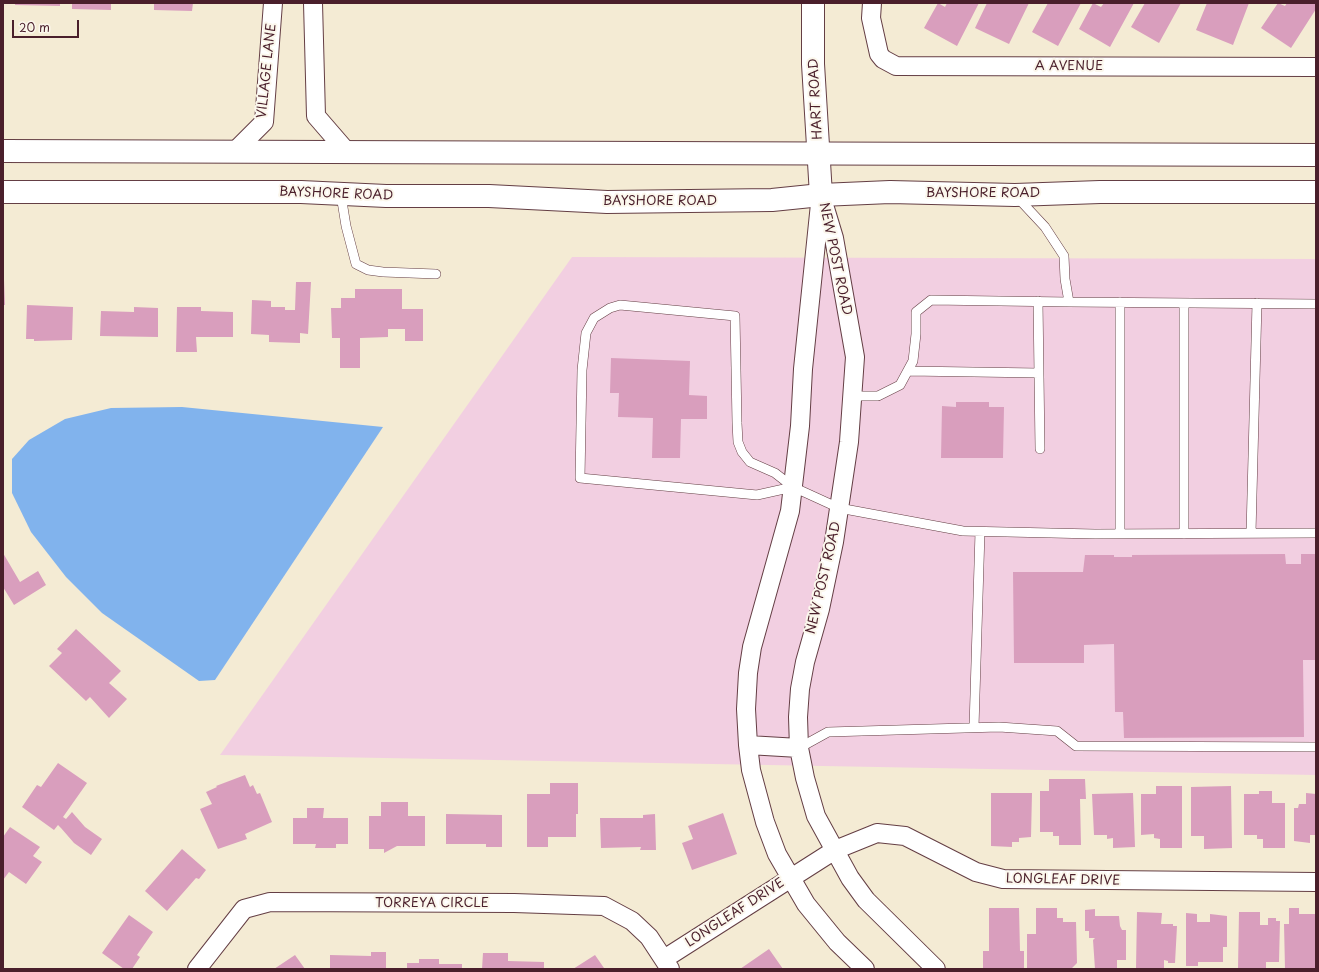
<!DOCTYPE html>
<style>
body{margin:0}
#map{position:relative;width:1319px;height:972px;overflow:hidden;background:#f4ebd4;font-family:"Playpen Sans",sans-serif}
canvas{display:block}
.frame{position:absolute;inset:0;border:4px solid #4a1f2b;pointer-events:none}
.scale{position:absolute;left:12px;top:20px;width:67px;height:18px;box-sizing:border-box;border:2px solid #4a1f2b;border-top:0;padding-left:5px;font-size:12px;line-height:14px;white-space:nowrap;color:#4a1f2b;-webkit-text-stroke:3px #fbf7ec;paint-order:stroke}
</style>
<div id="map">
<canvas width="1319" height="972"></canvas>
<div class="frame"></div>
<div class="scale">20 m</div>
</div>
<script>
const ctx = document.querySelector('canvas').getContext('2d');
ctx.lineJoin = 'round';
function fill(path, color) {
  ctx.fillStyle = color;
  ctx.fill(path, 'evenodd');
}
function shape(rows) {
  const path = new Path2D();
  for (const r of rows) {
    path.moveTo(r[0], r[1]);
    for (let i = 2; i < r.length; i += 2) path.lineTo(r[i], r[i + 1]);
  }
  return path;
}
function stroke(path, color, width, dash) {
  ctx.strokeStyle = color;
  ctx.lineWidth = width;
  ctx.lineCap = dash ? 'butt' : 'round';
  ctx.setLineDash(dash || []);
  ctx.stroke(path);
}
function label(font, color, halo, rows, align = 'center') {
  ctx.font = font + ' "Playpen Sans",sans-serif';
  ctx.lineWidth = 4;
  ctx.setLineDash([]);
  ctx.textBaseline = 'middle';
  ctx.strokeStyle = halo;
  ctx.fillStyle = color;
  for (const [text, x, y, turn = 0] of rows) {
    ctx.save();
    ctx.translate(x, y);
    ctx.rotate((+turn || 0) * Math.PI / 180);
    ctx.textAlign = isNaN(turn) ? turn : align;
    if (halo) ctx.strokeText(text, 0, 0);
    ctx.fillText(text, 0, 0);
    ctx.restore();
  }
}
fill(shape([
 [572,257,1316,259,1316,775,220,755]
]), '#f2cfe1');
fill(shape([
 [182,407,383,427,215,680,199,681,102,613,66,577,31,532,12,493,12,459,29,440,65,419,111,408]
]), '#81b3ed');
fill(shape([
 [15,3,60,3,60,6,15,5],
 [72,3,111,3,111,10,72,9],
 [154,3,193,3,192,11,154,10],
 [938,3,945,7,947,3,979,3,957,46,924,28],
 [987,3,1029,3,1009,44,975,28],
 [1048,3,1081,3,1058,46,1032,32],
 [1093,3,1101,7,1104,3,1134,3,1110,47,1079,29],
 [1145,3,1181,3,1159,43,1131,27],
 [1207,3,1249,3,1233,45,1196,30],
 [1278,3,1285,6,1287,3,1316,3,1316,9,1291,48,1261,28],
 [3,279,4,279,5,305,3,305],
 [296,282,311,282,308,334,300,333,300,343,269,342,269,335,251,334,252,300,271,301,271,307,285,307,285,310,295,310],
 [355,289,402,289,402,309,423,309,423,341,405,341,405,329,388,329,388,337,360,338,360,368,340,368,340,338,332,338,331,308,341,308,341,298,355,298],
 [27,305,73,307,72,340,34,341,34,339,26,339],
 [134,307,158,308,158,337,100,336,101,311,134,312],
 [177,307,201,307,201,311,233,312,233,337,196,337,197,352,176,352],
 [611,358,690,361,689,395,707,396,707,419,681,419,680,458,652,458,653,418,618,417,619,393,610,393],
 [956,402,989,402,989,407,1004,407,1003,458,941,458,942,406,956,407],
 [3,553,20,582,38,571,46,585,14,605,3,587],
 [1285,554,1286,564,1301,564,1301,554,1316,554,1316,660,1303,660,1304,737,1124,738,1123,712,1115,712,1114,644,1084,645,1084,663,1014,663,1013,572,1083,572,1085,555,1114,555,1114,557,1132,557,1132,555],
 [76,629,121,671,109,683,127,699,109,718,90,697,86,701,49,666,62,653,57,649],
 [58,763,87,783,63,817,66,819,72,812,85,827,102,839,91,855,74,843,61,828,58,825,54,830,22,807,37,785,41,787],
 [245,775,250,787,253,785,257,794,260,793,272,822,245,834,247,839,218,849,200,809,212,804,206,792,217,787,216,786],
 [1049,779,1085,779,1086,799,1080,799,1081,845,1059,845,1059,836,1053,836,1053,832,1040,832,1040,791,1049,791],
 [550,783,578,783,578,814,576,814,576,837,548,837,548,847,527,847,527,794,550,794],
 [1156,786,1182,786,1182,848,1160,848,1160,839,1154,838,1154,834,1141,835,1141,794,1156,794],
 [1231,786,1232,848,1204,849,1204,836,1191,836,1191,787],
 [1259,791,1272,791,1272,803,1285,803,1285,848,1263,848,1263,839,1257,839,1257,835,1244,835,1244,794,1259,794],
 [991,793,1032,793,1031,837,1019,838,1019,842,1012,842,1012,847,991,846],
 [1133,793,1135,847,1113,848,1113,838,1107,839,1107,835,1094,835,1092,794],
 [1306,793,1316,794,1316,835,1310,835,1310,843,1294,841,1294,808,1298,808,1299,804,1306,804],
 [381,802,408,802,408,816,425,816,425,846,397,846,384,853,384,849,369,849,369,816,381,816],
 [307,808,324,808,323,818,348,818,348,844,336,844,336,848,315,848,316,844,293,844,293,818,307,818],
 [723,813,737,854,692,870,682,843,693,839,688,826],
 [446,814,502,815,502,847,486,847,486,844,446,844],
 [655,814,656,850,640,850,641,847,601,848,600,818,643,818,643,815],
 [10,827,40,847,33,856,42,862,26,884,9,872,3,880,3,837],
 [182,849,206,870,199,879,196,878,167,911,145,891],
 [989,908,1019,908,1020,951,1024,951,1024,969,983,969,983,951,989,951],
 [1036,908,1057,908,1057,918,1063,918,1063,922,1076,922,1077,963,1071,969,1027,969,1027,934,1036,934],
 [1289,908,1299,908,1299,914,1316,914,1316,969,1285,969,1284,924,1289,924],
 [1095,909,1095,916,1119,916,1120,926,1122,930,1126,930,1126,960,1117,960,1117,968,1095,969,1093,940,1095,938,1089,938,1089,931,1085,931,1085,910],
 [1137,912,1162,913,1161,924,1173,924,1173,926,1177,926,1175,963,1168,963,1168,961,1164,960,1164,969,1136,968],
 [1239,912,1260,912,1260,925,1268,925,1268,918,1276,918,1276,921,1280,921,1279,962,1266,962,1266,969,1238,969],
 [1186,913,1197,914,1197,922,1210,922,1210,914,1227,916,1227,947,1223,947,1223,962,1198,962,1198,966,1186,966],
 [129,915,153,932,137,955,140,957,132,969,124,969,102,953],
 [769,949,783,969,740,969],
 [371,952,386,952,386,969,330,969,330,955,371,956],
 [483,953,508,953,508,961,544,962,544,969,482,969],
 [295,955,305,969,274,969],
 [595,955,604,968,573,969],
 [419,959,439,959,439,964,462,964,462,969,407,969,407,963,419,963]
]), '#d99ebd');
const lane = shape([
 [341,195,346,226,356,264,368,270,383,272,436,274],
 [1017,197,1045,227,1064,256,1065,279,1069,302,1316,304],
 [1038,301,1040,449],
 [1184,303,1184,534],
 [908,371,1039,373],
 [852,396,878,396,900,385,913,361,916,334,916,312,931,300,1069,302],
 [793,487,757,495,580,478,582,370,586,333,594,318,610,308,620,305,735,316,737,423,738,442,742,452,750,462,775,473,793,487,839,508,963,531,1095,534,1316,533],
 [1251,533,1257,303],
 [1120,534,1120,302],
 [974,727,980,532],
 [799,748,828,732,999,727,1057,731,1076,746,1316,747]
]);
const street = shape([
 [313,3,316,116,348,153],
 [872,3,871,18,879,54,883,59,896,66,1316,67],
 [234,152,264,122,273,3],
 [821,195,834,238,855,357,849,442,834,542,820,609,805,662,800,689,798,717,799,748,805,778,816,816,850,878,866,900,936,969],
 [820,204,803,369,800,426,790,511,752,647,748,673,746,709,748,745,751,770,765,822,777,854,806,904,837,942,865,969],
 [748,745,799,748],
 [664,959,835,850,877,833,905,836,976,872,1003,879,1316,882],
 [197,969,244,909,270,902,514,903,604,906,632,921,649,937,670,969]
]);
const secondary = shape([
 [813,3,813,64,821,195]
]);
const primary = shape([
 [3,151,1316,155],
 [3,192,301,192,386,196,489,196,607,202,772,200,821,195,890,192,1015,195,1100,192,1316,192]
]);
stroke(lane, '#643e44', 10);
stroke(street, '#643e44', 20);
stroke(secondary, '#643e44', 24);
stroke(primary, '#643e44', 24);
stroke(lane, '#fff', 9);
stroke(street, '#fff', 18);
stroke(secondary, '#fff', 22);
stroke(primary, '#fff', 22);
label('13px', '#4a1f2b', '#fbf7ec', [
 ["A AVENUE",1069,66],
 ["VILLAGE LANE",267,71,-84],
 ["HART ROAD",816,99,-93],
 ["BAYSHORE ROAD",983,193],
 ["BAYSHORE ROAD",336,194,2],
 ["BAYSHORE ROAD",660,201],
 ["NEW POST ROAD",835,259,78],
 ["NEW POST ROAD",824,578,-77],
 ["LONGLEAF DRIVE",1063,880,1],
 ["TORREYA CIRCLE",432,903],
 ["LONGLEAF DRIVE",735,913,-33]
]);
</script>
